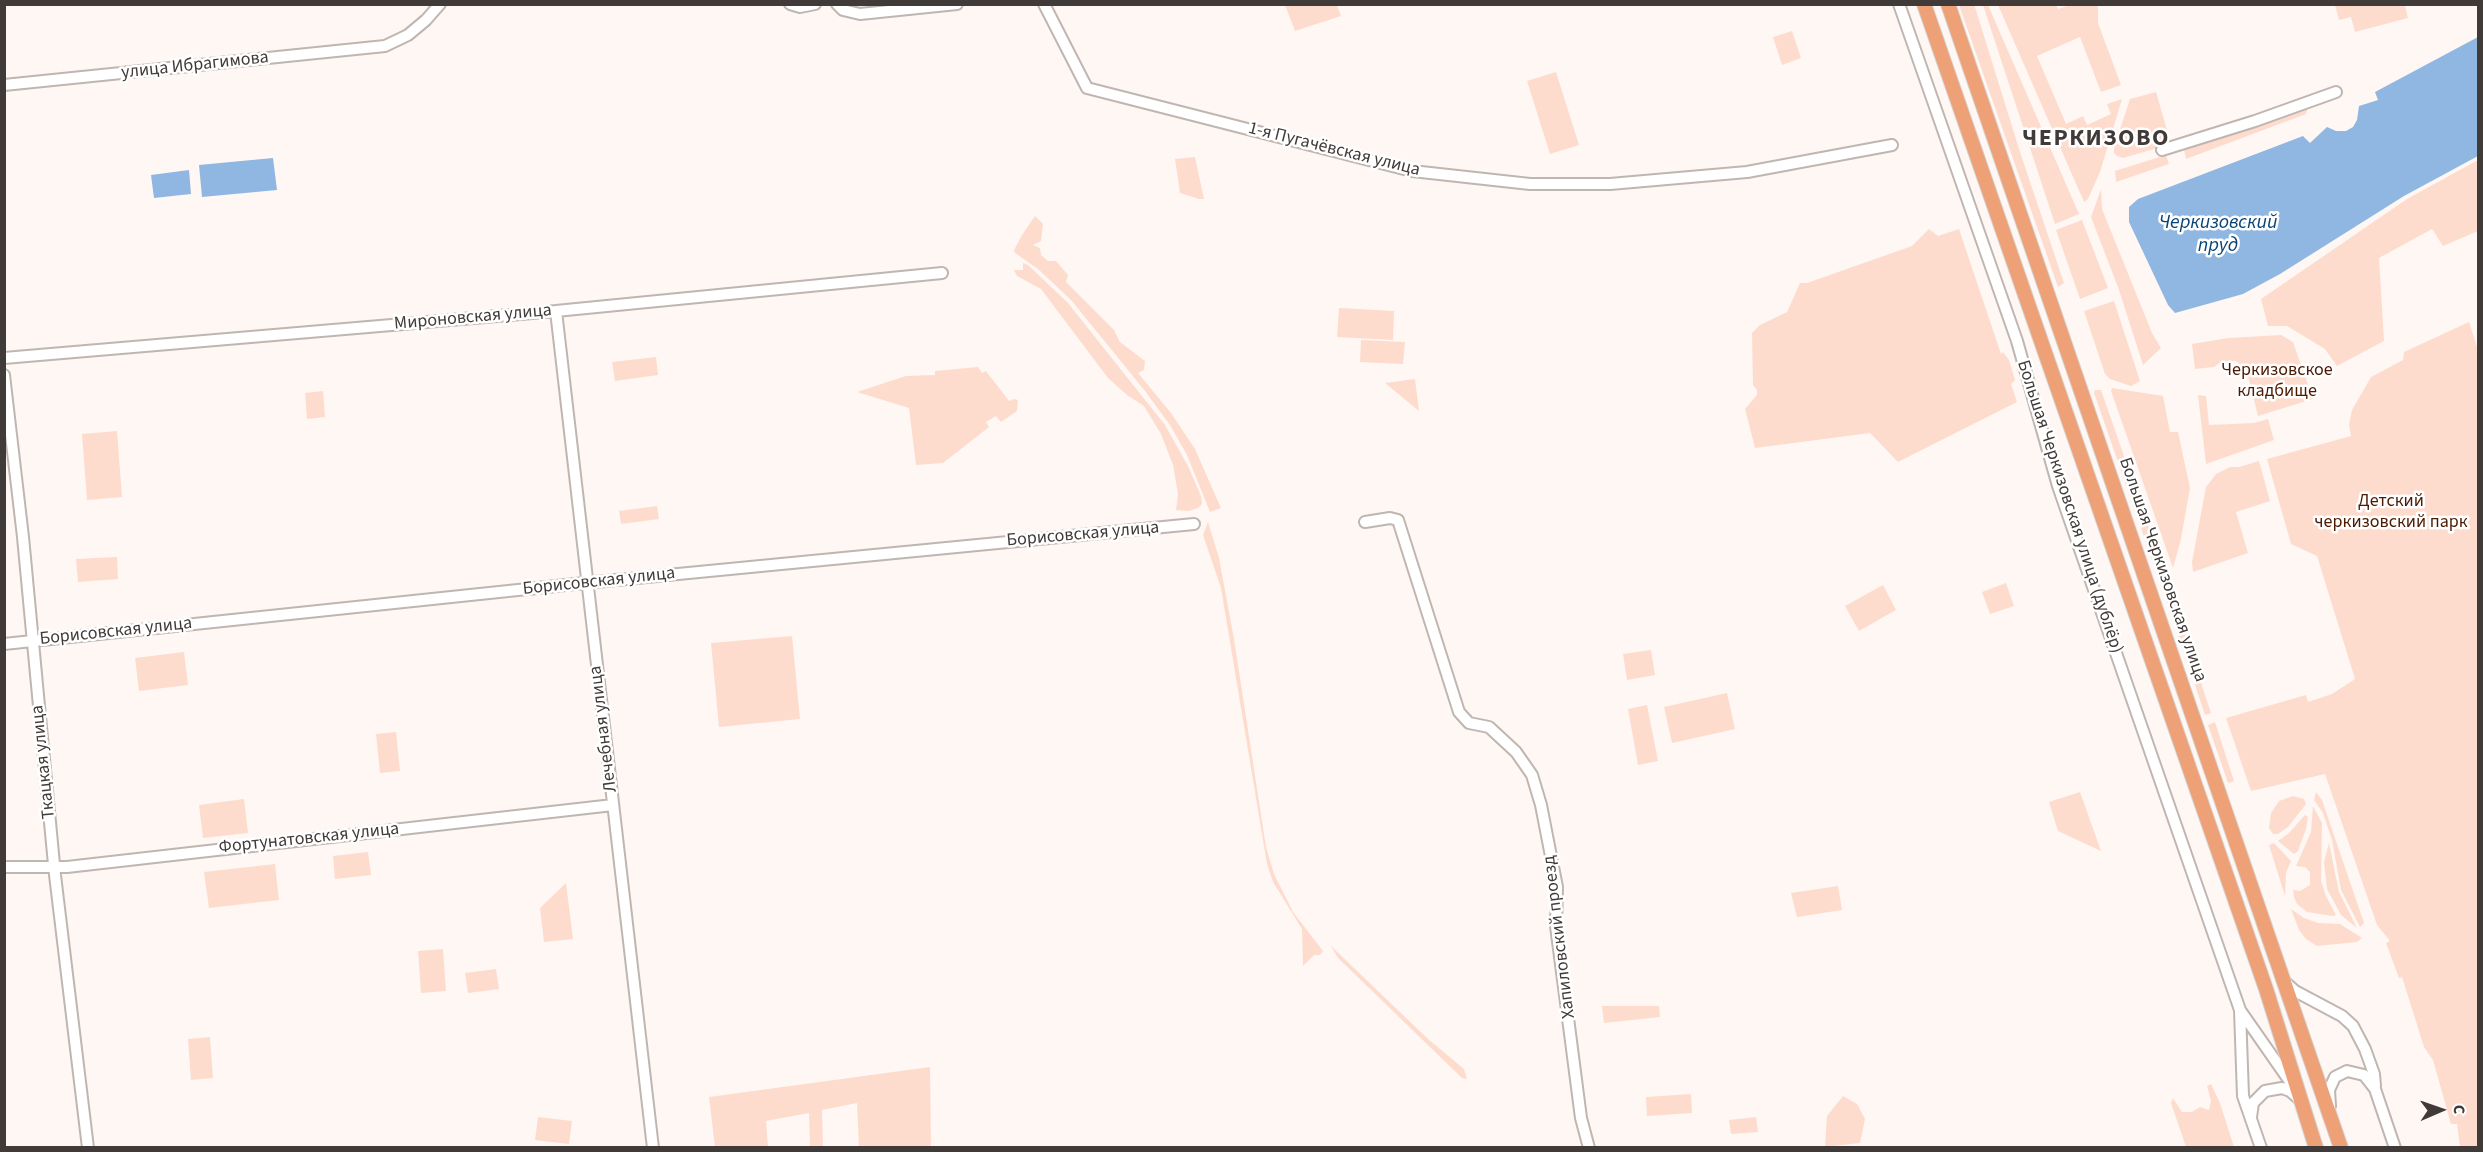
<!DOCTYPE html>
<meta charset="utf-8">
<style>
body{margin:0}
#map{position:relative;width:2483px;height:1152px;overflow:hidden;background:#fef7f4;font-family:"Source Sans 3",sans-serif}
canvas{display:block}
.frame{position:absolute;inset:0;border:6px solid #403b39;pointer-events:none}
.north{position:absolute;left:2411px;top:1080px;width:60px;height:60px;-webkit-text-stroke:4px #fff;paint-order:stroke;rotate:88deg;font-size:16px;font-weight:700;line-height:24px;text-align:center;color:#403b39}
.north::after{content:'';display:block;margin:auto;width:21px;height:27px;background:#403b39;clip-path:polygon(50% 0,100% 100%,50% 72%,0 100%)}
</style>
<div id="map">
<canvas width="2483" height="1152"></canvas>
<div class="frame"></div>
<div class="north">С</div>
</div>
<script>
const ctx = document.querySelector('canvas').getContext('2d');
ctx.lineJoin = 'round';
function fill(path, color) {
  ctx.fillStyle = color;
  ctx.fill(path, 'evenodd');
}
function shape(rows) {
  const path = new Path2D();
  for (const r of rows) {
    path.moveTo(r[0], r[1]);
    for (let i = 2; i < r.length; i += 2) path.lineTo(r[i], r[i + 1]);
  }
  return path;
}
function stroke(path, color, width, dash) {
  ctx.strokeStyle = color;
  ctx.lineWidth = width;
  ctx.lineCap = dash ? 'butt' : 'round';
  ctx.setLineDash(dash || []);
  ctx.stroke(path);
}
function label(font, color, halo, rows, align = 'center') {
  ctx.font = font + ' "Source Sans 3",sans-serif';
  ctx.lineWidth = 5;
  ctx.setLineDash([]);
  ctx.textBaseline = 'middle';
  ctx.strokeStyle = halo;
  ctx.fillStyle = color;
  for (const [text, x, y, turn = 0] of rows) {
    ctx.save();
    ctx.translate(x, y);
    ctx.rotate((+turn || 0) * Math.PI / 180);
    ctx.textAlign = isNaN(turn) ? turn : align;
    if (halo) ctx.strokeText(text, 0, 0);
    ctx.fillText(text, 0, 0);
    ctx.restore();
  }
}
fill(shape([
 [1285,5,1337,5,1341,16,1295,31],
 [1959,5,1974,5,1975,7,2020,152,2064,283,2058,287],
 [1983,5,1988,5,2079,214,2055,224],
 [1998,5,2056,5,2058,9,2070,5,2098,5,2098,23,2121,85,2101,92,2080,37,2037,56,2066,124,2083,116,2087,125,2111,114,2107,104,2122,99,2100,172,2088,199,2084,202],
 [2335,5,2405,5,2408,18,2355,32,2351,17,2339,20],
 [1792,31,1801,58,1782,65,1773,37],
 [1556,72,1579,145,1550,154,1527,81],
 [2156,92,2169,137,2168,145,2123,158,2117,156,2114,153,2114,148,2130,99],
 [2308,107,2306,114,2186,159,2184,150],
 [2166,155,2169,164,2116,182,2115,171],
 [1195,157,1204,199,1199,199,1180,193,1175,159],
 [2478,160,2478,231,2443,246,2432,229,2379,258,2384,341,2337,366,2325,349,2287,326,2268,326,2261,299,2407,199],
 [2101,189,2102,209,2152,333,2161,348,2143,365,2119,290,2091,217],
 [1035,216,1043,224,1041,241,1033,245,1040,248,1041,255,1048,261,1056,261,1068,275,1066,282,1114,330,1120,342,1145,361,1144,370,1138,373,1171,413,1195,449,1221,508,1210,512,1187,455,1170,425,1145,391,1071,300,1038,269,1015,253,1014,250,1022,235],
 [2082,220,2108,288,2080,299,2056,230],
 [1929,229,1938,236,1959,229,2001,354,2003,352,2009,360,2015,380,2011,384,2017,402,1898,462,1870,433,1755,448,1745,409,1757,395,1757,390,1753,385,1752,333,1760,325,1787,312,1800,283,1807,283,1912,246],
 [1023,263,1028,265,1068,303,1165,425,1188,466,1201,496,1202,504,1198,508,1189,511,1176,510,1178,494,1173,465,1161,434,1144,406,1127,395,1108,378,1041,289,1017,276,1014,270,1023,270],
 [2114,301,2140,381,2131,386,2110,379,2105,374,2084,311],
 [1339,308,1394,311,1393,340,1337,337],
 [2469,322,2478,350,2478,1148,2460,1147,2457,1124,2451,1124,2433,1060,2424,1047,2402,977,2399,978,2386,943,2390,941,2377,925,2325,774,2251,791,2226,718,2306,695,2308,702,2332,694,2355,679,2317,556,2291,544,2267,459,2351,436,2349,425,2352,410,2371,377,2403,360,2404,352],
 [2281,335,2293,342,2313,399,2258,416,2247,372,2236,361,2221,362,2214,367,2195,369,2192,344,2228,338],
 [1361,340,1405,342,1403,364,1360,362],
 [656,357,658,375,615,381,612,362],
 [978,367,982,373,986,371,1009,401,1014,399,1018,400,1017,411,1001,422,996,416,986,422,989,427,943,463,916,465,909,408,857,392,906,376,935,375,935,371],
 [1415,379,1419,411,1385,383],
 [2112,388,2163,396,2170,432,2178,432,2190,488,2181,539,2173,568,2111,391],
 [2095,390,2101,390,2164,571,2157,574,2094,393],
 [323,391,325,417,307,419,305,393],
 [2198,395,2206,396,2209,425,2254,423,2268,419,2274,440,2206,464],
 [117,431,122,497,87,500,82,434],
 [2259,461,2270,501,2236,512,2248,553,2193,572,2192,562,2206,487,2216,474,2230,467,2239,467],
 [657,506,659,519,621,524,619,511],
 [1208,522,1219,558,1234,639,1266,847,1274,874,1293,912,1323,951,1320,955,1314,955,1303,966,1302,929,1273,882,1267,864,1221,588,1203,535],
 [117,557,118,579,78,582,76,559],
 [2006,583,2014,606,1990,614,1982,592],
 [2168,584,2211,713,2205,715,2162,586],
 [1883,585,1896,610,1859,631,1845,606],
 [792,636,800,719,719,727,711,643],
 [1651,650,1655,675,1627,680,1623,654],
 [184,652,188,685,139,691,135,658],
 [1727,693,1735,729,1672,743,1664,707],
 [1647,705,1658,761,1638,765,1628,709],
 [2215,722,2234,781,2228,783,2208,725],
 [396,732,400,771,380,773,376,734],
 [2080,792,2101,851,2058,831,2049,802],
 [2316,792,2322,800,2364,923,2360,927,2341,890,2332,840,2323,813,2314,800],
 [2293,796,2304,799,2306,804,2288,827,2278,834,2273,834,2269,828,2271,813,2279,801],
 [244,799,248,833,203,838,199,805],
 [2313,806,2322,823,2321,881,2326,896,2336,915,2333,916,2307,912,2297,904,2294,897,2293,890,2300,891,2310,885,2310,872,2305,867,2296,866,2311,832],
 [2305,815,2308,817,2306,829,2298,851,2294,854,2278,841,2289,833],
 [2274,843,2291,861,2286,873,2285,896,2269,845],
 [2329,843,2339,892,2357,928,2341,915,2327,889,2324,862],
 [368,852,371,875,335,879,333,856],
 [275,864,279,900,209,908,204,872],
 [566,883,573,939,544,942,540,908],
 [1838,886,1842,910,1797,917,1791,893],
 [2291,909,2304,918,2318,923,2340,924,2362,938,2357,942,2317,946,2306,939,2299,930],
 [1331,946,1428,1039,1464,1069,1467,1079,1462,1078,1338,958],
 [443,949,446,991,421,993,418,951],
 [496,969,499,989,468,993,465,973],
 [1602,1006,1659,1006,1660,1017,1604,1023],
 [210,1037,213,1078,191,1080,188,1039],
 [930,1067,931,1147,859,1147,857,1103,822,1110,823,1147,810,1147,809,1113,766,1121,768,1147,715,1147,709,1097],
 [2211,1084,2220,1103,2234,1147,2186,1147,2171,1103,2173,1098,2182,1112,2192,1112,2200,1107,2209,1110,2211,1101,2207,1086],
 [1691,1094,1692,1113,1647,1116,1646,1097],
 [1843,1096,1857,1104,1865,1119,1860,1143,1825,1147,1827,1116],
 [538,1117,572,1121,569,1144,535,1140],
 [1756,1117,1758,1132,1731,1134,1729,1120]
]), '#fedccd');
fill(shape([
 [2478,37,2478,156,2404,196,2280,274,2243,294,2175,313,2168,305,2129,222,2129,207,2138,199,2303,136,2310,143,2327,127,2336,131,2346,131,2353,127,2357,120,2359,106,2378,100,2375,92],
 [273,158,277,190,202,197,199,165],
 [189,170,191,194,154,198,151,175]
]), '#90b7e1');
const minor = shape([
 [790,4,800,7,815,4],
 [837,4,843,10,860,14,957,4],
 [1044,4,1087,88,1412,171,1530,184,1610,184,1747,172,1892,145],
 [1899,4,2017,341,2058,486,2240,1010,2293,1086],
 [4,85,385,46,408,35,426,20,440,4],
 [2162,150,2255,121,2336,92],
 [556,311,653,1148],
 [4,358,556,311,942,273],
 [4,375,23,537,55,875,88,1148],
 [1365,522,1390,518,1398,520,1459,712,1469,723,1489,727,1516,752,1532,775,1541,805,1557,887,1556,926,1581,1118,1589,1148],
 [4,644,575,584,1194,524],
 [4,867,67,867,613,805],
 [2285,982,2295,991,2342,1016,2353,1026,2365,1049,2374,1074,2375,1086],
 [2240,1010,2243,1096,2261,1148],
 [2330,1106,2329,1090,2335,1077,2347,1071,2364,1075,2375,1089,2395,1148],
 [2251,1117,2253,1103,2265,1091,2282,1088,2290,1091,2298,1098]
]);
const major = shape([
 [1924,4,2266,989,2316,1148],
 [1948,4,2341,1148]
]);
stroke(minor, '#c0b6b1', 14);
stroke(major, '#d5d4d3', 16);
stroke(minor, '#fff', 10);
stroke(major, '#eea076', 14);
label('18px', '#403b39', '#fff', [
 ["улица Ибрагимова",195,66,-6],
 ["1-я Пугачёвская улица",1334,150,14],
 ["Мироновская улица",473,318,-5],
 ["Большая Черкизовская улица (дублёр)",2069,507,72],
 ["Борисовская улица",1083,535,-5],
 ["Большая Черкизовская улица",2162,570,71],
 ["Борисовская улица",599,582,-6],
 ["Борисовская улица",116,632,-6],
 ["Лечебная улица",604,729,-97],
 ["Ткацкая улица",44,762,-96],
 ["Фортунатовская улица",309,839,-6],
 ["Хапиловский проезд",1560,937,-97]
]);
label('18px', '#4d1b02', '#fff', [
 ["Черкизовское",2277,371],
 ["кладбище",2277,392],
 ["Детский",2391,502],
 ["черкизовский парк",2391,523]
]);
label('italic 20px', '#094477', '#fff', [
 ["Черкизовский",2218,224],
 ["пруд",2218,247]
]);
ctx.letterSpacing = '1.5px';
label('bold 24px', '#403b39', '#fff', [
 ["ЧЕРКИЗОВО",2096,140]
]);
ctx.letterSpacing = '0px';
</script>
